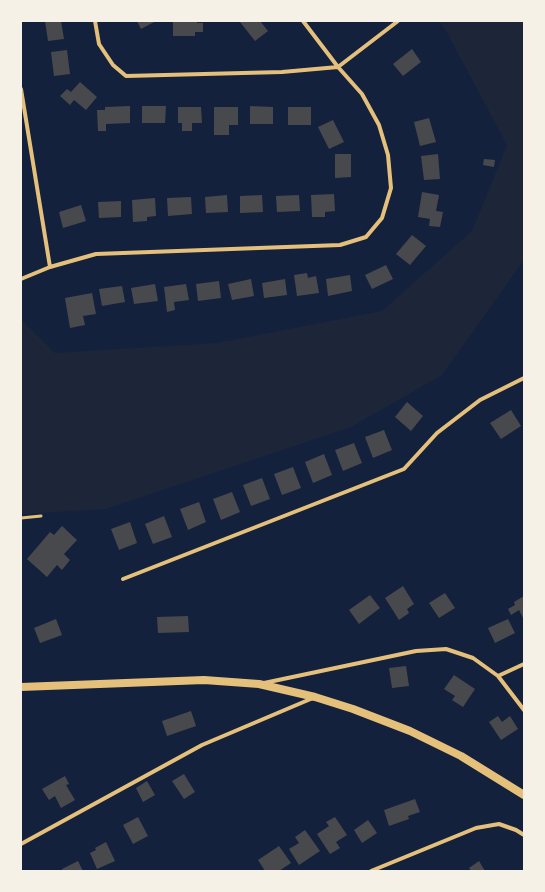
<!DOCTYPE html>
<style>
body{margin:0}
#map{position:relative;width:545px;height:892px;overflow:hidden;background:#14213d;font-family:"Source Sans 3",sans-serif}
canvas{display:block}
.frame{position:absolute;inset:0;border:22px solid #f6f1e7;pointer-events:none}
</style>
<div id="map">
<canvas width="545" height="892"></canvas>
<div class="frame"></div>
</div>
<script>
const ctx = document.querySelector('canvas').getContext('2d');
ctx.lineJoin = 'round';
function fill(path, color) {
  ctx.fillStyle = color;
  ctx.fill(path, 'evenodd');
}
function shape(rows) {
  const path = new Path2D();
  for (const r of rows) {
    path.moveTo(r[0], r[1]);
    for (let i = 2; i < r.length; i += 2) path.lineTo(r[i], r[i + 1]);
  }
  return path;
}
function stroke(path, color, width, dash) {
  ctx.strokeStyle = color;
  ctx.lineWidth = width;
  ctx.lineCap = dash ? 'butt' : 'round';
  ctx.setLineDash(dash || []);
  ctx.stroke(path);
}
fill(shape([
 [439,21,524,21,524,260,442,375,351,427,106,509,21,514,21,319,55,353,217,343,382,311,472,231,507,145,445,29]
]), '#1d2539');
fill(shape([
 [45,21,61,21,64,39,48,41],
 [137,21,156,21,141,29],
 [173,21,197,21,197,23,203,23,203,32,195,32,195,36,173,36],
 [242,21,260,21,268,31,255,41,240,22],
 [412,49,421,62,403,76,393,64],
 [67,50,70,74,54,76,51,52],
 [80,82,97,97,86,110,74,100,70,105,60,96,67,89,71,92],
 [130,106,130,123,106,124,106,131,98,131,97,110,105,110,105,107],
 [142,106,166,106,165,123,142,123],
 [250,106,273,107,273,124,250,124],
 [178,107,201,107,202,123,192,123,192,131,182,131,182,123,178,123],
 [214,107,238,107,238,125,229,125,229,135,214,135],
 [288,107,311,107,311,125,288,125],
 [429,118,436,142,420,146,414,122],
 [333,120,344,142,329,149,318,127],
 [335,154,351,154,351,177,335,178],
 [438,154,440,179,424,180,421,156],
 [484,159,495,160,494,167,483,165],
 [422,192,439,195,436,211,443,212,440,227,429,226,430,219,418,217],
 [334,194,335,211,325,212,325,217,312,217,311,195],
 [227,195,228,212,206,213,205,197],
 [262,195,263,212,240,213,240,196],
 [299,195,300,211,277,212,276,196],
 [191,197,192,214,168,216,167,198],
 [155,198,156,216,147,217,147,221,133,222,132,200],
 [121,201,121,217,99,218,98,202],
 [81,205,86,221,63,228,59,212],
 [412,235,426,246,410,265,396,254],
 [386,265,393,279,372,289,365,275],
 [307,273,308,278,316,276,319,293,297,296,294,275],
 [350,275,352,291,328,296,326,279],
 [251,279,254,296,232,300,228,284],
 [285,279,287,295,264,298,262,283],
 [219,281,221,298,198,301,196,284],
 [155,284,158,301,134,304,131,288],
 [186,284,189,300,174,302,175,310,167,312,164,287],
 [122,286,125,302,102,306,99,289],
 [92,293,96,314,83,316,85,325,70,328,65,298],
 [407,402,423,416,411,431,395,417],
 [511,410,521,426,501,439,490,423],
 [384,430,392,450,373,458,365,437],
 [354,443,362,463,343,471,335,450],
 [324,454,332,475,313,483,305,462],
 [293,467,301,488,282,495,274,474],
 [262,478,270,499,251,506,243,485],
 [232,492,240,512,221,520,213,499],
 [199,502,206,522,188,530,180,509],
 [164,516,172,537,153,544,145,524],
 [130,522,137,543,119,550,111,529],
 [62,526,77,540,64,554,70,560,62,570,57,565,47,577,27,559,50,532,54,535],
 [403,586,414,604,407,609,409,613,399,620,385,598],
 [445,593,455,608,439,618,429,603],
 [370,595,380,608,359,624,349,610],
 [524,596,524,620,519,610,511,615,508,609,515,605,514,602],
 [188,616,189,632,158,633,157,617],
 [56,619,62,635,40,643,34,628],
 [508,619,515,633,495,643,488,628],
 [406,666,409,686,392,688,389,668],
 [454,675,475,689,463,707,452,700,455,696,444,689],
 [191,711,196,726,167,736,162,721],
 [498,716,502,722,510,716,518,729,501,740,489,722],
 [184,774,195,792,184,799,172,781],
 [65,776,69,784,66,785,75,800,61,808,55,796,49,800,42,789],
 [147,781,155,795,143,802,136,788],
 [415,799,420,812,408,816,409,819,389,826,384,810],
 [138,817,148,836,133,844,123,825],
 [335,817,347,835,336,842,340,848,330,854,317,834,329,826,326,822],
 [368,820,377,833,362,843,354,830],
 [305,830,320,851,299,865,289,849,299,843,295,837],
 [106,842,115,861,97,869,90,853,96,850,95,848],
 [279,846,291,863,279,871,265,871,258,860],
 [78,861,83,871,63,871,62,869],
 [479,861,485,871,471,871,469,868]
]), '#48494c');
stroke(shape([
 [21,518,41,516]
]), '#e5c07b', 3);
stroke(shape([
 [95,21,99,44,113,65,126,76,282,72,338,67,303,21],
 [21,89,50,267],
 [21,279,50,267,96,254,340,245,366,237,382,218,391,188,388,155,379,125,362,94,338,67,398,21],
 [123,579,404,469,437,433,480,400,524,378],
 [498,676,524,664],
 [264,683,416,651,446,649,473,658,498,676,524,710],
 [21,844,202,745,313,698],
 [371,871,476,828,499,824,516,830,524,835]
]), '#e5c07b', 4);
stroke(shape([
 [21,687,204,680,259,684,315,697,353,709,410,731,461,756,524,795]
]), '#e5c07b', 8);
</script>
